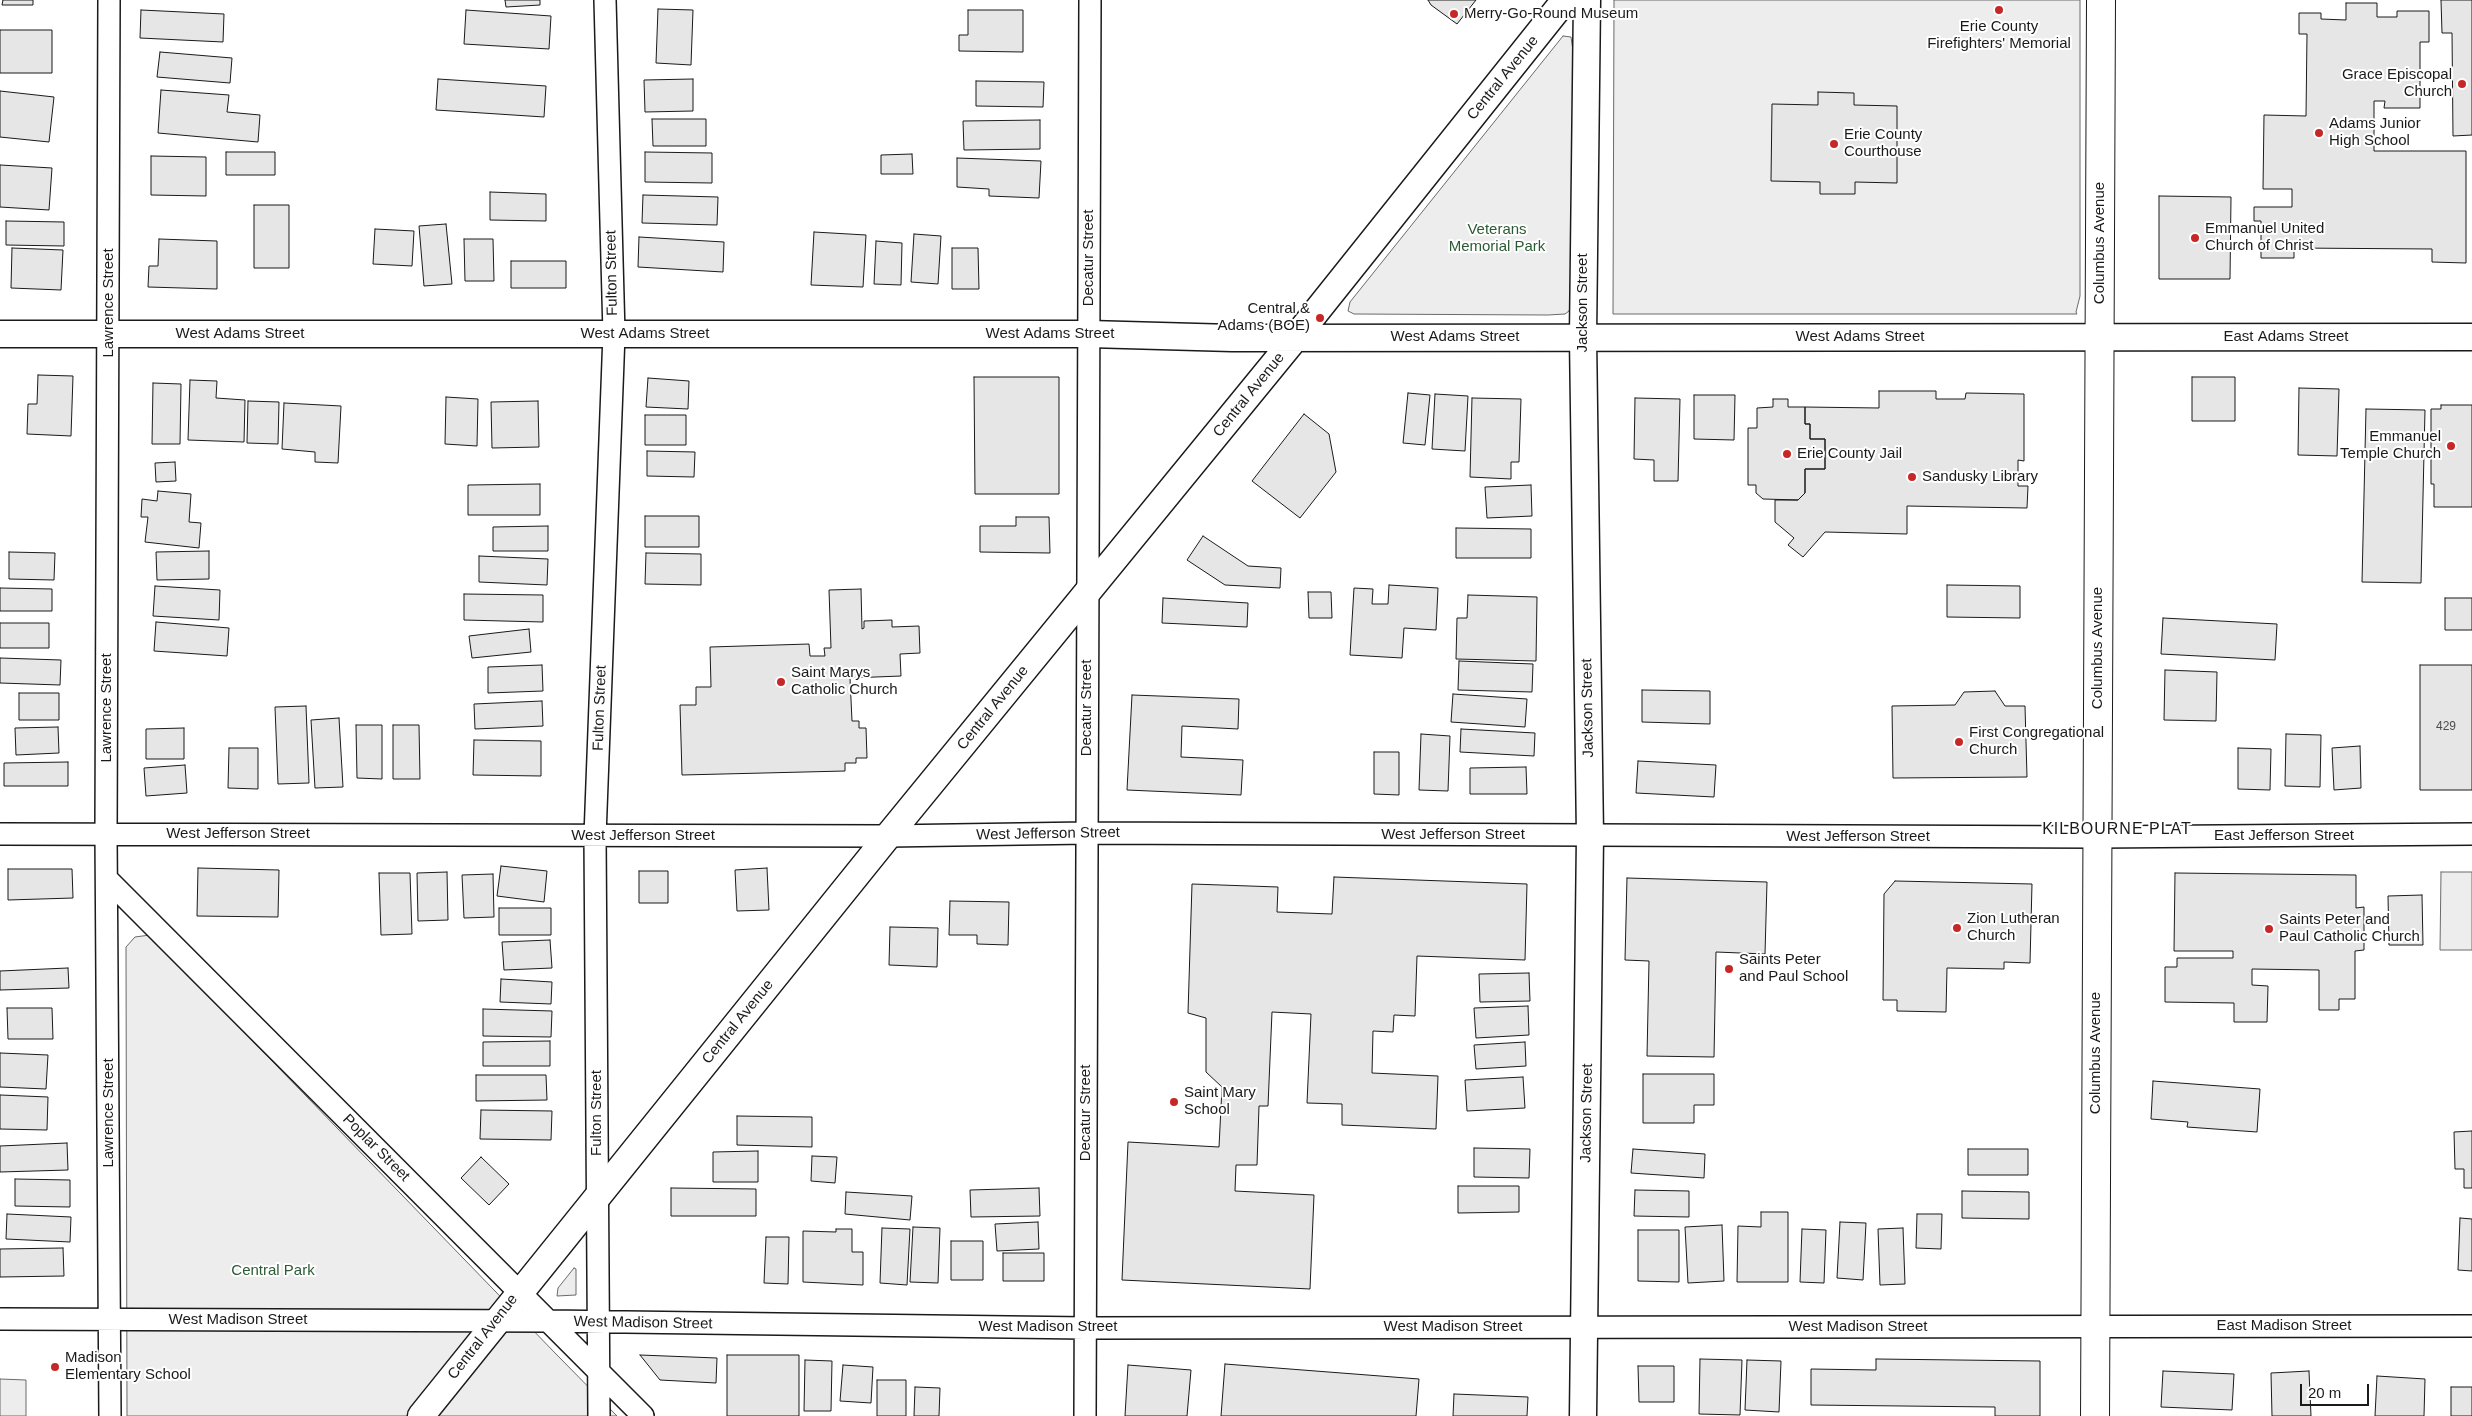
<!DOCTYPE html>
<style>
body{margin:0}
#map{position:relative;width:2472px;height:1416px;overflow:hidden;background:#fff;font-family:Helvetica,sans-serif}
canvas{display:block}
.scale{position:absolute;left:2300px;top:1384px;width:69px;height:22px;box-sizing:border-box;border:2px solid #1a1a1a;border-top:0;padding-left:6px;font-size:15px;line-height:18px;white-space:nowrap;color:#1a1a1a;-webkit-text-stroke:4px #fff;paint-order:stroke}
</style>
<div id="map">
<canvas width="2472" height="1416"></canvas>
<div class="scale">20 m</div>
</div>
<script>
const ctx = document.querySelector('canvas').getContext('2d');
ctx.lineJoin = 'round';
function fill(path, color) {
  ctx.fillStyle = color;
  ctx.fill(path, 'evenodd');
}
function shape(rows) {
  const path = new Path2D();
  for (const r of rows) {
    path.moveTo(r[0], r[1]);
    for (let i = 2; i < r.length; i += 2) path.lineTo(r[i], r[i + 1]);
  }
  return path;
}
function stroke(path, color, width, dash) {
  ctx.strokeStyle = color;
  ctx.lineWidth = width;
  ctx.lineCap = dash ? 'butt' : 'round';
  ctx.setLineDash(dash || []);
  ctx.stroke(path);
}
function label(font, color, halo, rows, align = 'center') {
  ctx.font = font + ' Helvetica,sans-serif';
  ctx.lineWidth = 4;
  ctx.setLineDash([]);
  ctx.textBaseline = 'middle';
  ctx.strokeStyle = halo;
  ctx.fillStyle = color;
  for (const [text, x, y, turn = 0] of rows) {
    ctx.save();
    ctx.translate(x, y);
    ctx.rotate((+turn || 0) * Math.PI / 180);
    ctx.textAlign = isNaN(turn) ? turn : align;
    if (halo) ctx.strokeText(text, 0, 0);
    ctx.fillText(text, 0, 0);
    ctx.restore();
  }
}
const built = shape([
 [1614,0,2080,0,2080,296,2076,312,2077,314,1613,314,1614,0],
 [1563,36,1571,37,1573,51,1572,305,1569,311,1565,314,1548,315,1354,314,1348,311,1350,302,1563,36],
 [2441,872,2472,872,2472,950,2440,950,2441,872],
 [150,935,557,1355,617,1416,127,1416,126,947,135,937,150,935],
 [574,1268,576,1269,576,1295,557,1296,558,1288,574,1268],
 [0,1379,26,1380,26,1416,0,1416,0,1379]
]);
fill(built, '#ededed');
stroke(built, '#6a6a6a', 1);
const building = shape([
 [3,0,33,0,33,5,2,5,3,0],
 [505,0,540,0,540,5,506,7,505,0],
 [1428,0,1476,0,1457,24,1431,5,1428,0],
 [2441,0,2472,0,2472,135,2453,136,2452,33,2442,33,2441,0],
 [2346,3,2377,3,2377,17,2397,17,2397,11,2429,11,2429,42,2420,42,2420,108,2384,108,2385,101,2374,101,2374,151,2466,151,2466,263,2432,262,2432,249,2294,248,2294,258,2261,258,2261,221,2254,221,2254,207,2292,207,2292,189,2263,189,2264,115,2306,116,2307,34,2299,34,2299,13,2321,13,2321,19,2346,20,2346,3],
 [658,9,693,10,691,65,656,63,658,9],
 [141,10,224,14,223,42,140,38,141,10],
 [466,10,551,16,549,49,464,44,466,10],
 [968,10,1023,10,1023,52,959,51,959,35,968,35,968,10],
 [0,30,52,30,52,73,0,73,0,30],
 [160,52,232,58,230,83,157,77,160,52],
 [438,79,546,86,544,117,436,110,438,79],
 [693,79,693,111,645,112,644,80,693,79],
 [976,81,1044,82,1043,107,976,106,976,81],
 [161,90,229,95,227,112,260,115,258,142,158,133,161,90],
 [0,91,54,97,49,142,0,137,0,91],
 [1818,92,1854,93,1854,105,1897,106,1897,183,1855,182,1855,194,1820,194,1820,182,1771,181,1772,104,1818,105,1818,92],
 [652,119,706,119,706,146,653,146,652,119],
 [1040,120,1040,149,964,150,963,121,1040,120],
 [226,152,275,152,275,175,226,175,226,152],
 [645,152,712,153,712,183,645,182,645,152],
 [912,154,913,174,881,174,881,155,912,154],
 [151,156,206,157,206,196,151,195,151,156],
 [957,158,1041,161,1039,198,989,196,989,189,957,187,957,158],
 [0,165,52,168,49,210,0,207,0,165],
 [490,192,546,194,546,221,490,220,490,192],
 [643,195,718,197,717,225,642,223,643,195],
 [2159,196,2231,197,2230,279,2159,279,2159,196],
 [254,205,289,205,289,268,254,268,254,205],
 [6,221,64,222,64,246,6,245,6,221],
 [446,224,452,284,424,286,419,226,446,224],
 [375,229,414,231,412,266,373,264,375,229],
 [814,232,866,235,863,287,811,285,814,232],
 [914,234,941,236,938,284,911,282,914,234],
 [639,237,724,242,723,272,638,267,639,237],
 [159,239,217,241,217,289,148,287,149,266,158,266,159,239],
 [464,239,493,239,494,281,465,281,464,239],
 [876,241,902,243,901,285,874,284,876,241],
 [12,248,63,250,61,290,11,288,12,248],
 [952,248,978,248,979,289,952,289,952,248],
 [511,261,566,261,566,288,511,288,511,261],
 [38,375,73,376,71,436,27,434,28,404,37,404,38,375],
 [974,377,1059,377,1059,494,975,494,974,377],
 [2192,377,2235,377,2235,421,2192,421,2192,377],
 [648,378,689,381,688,409,646,407,648,378],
 [190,380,217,381,216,398,245,400,244,442,188,440,190,380],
 [153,383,181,384,180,444,152,444,153,383],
 [2299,388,2339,389,2337,456,2298,455,2299,388],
 [1879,391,1936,391,1936,399,1965,399,1966,393,2024,394,2024,461,2018,460,2018,486,2028,486,2027,508,1907,506,1907,534,1825,532,1803,557,1788,545,1794,538,1775,522,1775,500,1798,500,1805,493,1805,469,1825,469,1825,439,1810,439,1810,424,1805,424,1805,407,1879,408,1879,391],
 [1408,393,1430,395,1425,445,1403,443,1408,393],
 [1435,394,1468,396,1465,451,1432,449,1435,394],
 [1694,395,1735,395,1734,440,1694,439,1694,395],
 [446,397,478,399,477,446,445,444,446,397],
 [1472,398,1521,399,1519,462,1511,462,1511,479,1470,477,1472,398],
 [1635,398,1680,399,1678,481,1654,481,1654,460,1634,459,1635,398],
 [1773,399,1788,399,1788,407,1805,407,1805,424,1810,424,1810,439,1825,439,1825,469,1805,469,1805,493,1798,500,1763,499,1756,493,1756,485,1748,485,1748,428,1757,428,1757,408,1773,407,1773,399],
 [248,401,279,402,278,444,247,443,248,401],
 [538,401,539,447,492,448,491,402,538,401],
 [284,403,341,406,338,463,315,462,315,452,282,449,284,403],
 [2441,405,2472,405,2472,507,2434,507,2434,484,2431,484,2431,409,2441,409,2441,405],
 [2366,409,2425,410,2421,583,2362,582,2366,409],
 [1304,414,1329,434,1336,472,1300,518,1252,481,1304,414],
 [645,415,686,415,686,445,645,445,645,415],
 [647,451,695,452,694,477,647,476,647,451],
 [175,462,176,481,156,482,155,463,175,462],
 [540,484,540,515,468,515,468,485,540,484],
 [1531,485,1532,516,1487,518,1485,487,1531,485],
 [158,491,191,494,189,522,201,523,199,548,145,542,148,517,141,517,142,499,157,501,158,491],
 [645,516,699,516,699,547,645,547,645,516],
 [1016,517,1049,517,1050,553,980,552,980,526,1016,526,1016,517],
 [548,526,548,551,493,551,493,527,548,526],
 [1456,528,1531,529,1531,558,1456,558,1456,528],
 [1203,536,1248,566,1281,568,1280,588,1225,585,1187,560,1203,536],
 [209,551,209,579,157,580,156,552,209,551],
 [9,552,55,553,54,580,9,579,9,552],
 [646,553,701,554,701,585,645,584,646,553],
 [479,556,548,559,547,585,479,582,479,556],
 [1389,585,1438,588,1436,630,1404,628,1402,658,1350,655,1354,588,1373,589,1372,604,1388,604,1389,585],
 [1947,585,2020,586,2020,618,1947,617,1947,585],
 [155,586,220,590,219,620,153,616,155,586],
 [0,588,52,589,52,611,0,611,0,588],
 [861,589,862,629,864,628,864,621,892,620,892,627,919,626,920,653,900,654,901,676,850,678,852,721,859,721,859,728,866,728,867,758,856,758,856,763,845,763,845,771,682,775,680,705,696,705,696,687,711,687,710,647,809,644,810,656,825,656,824,648,831,648,829,590,861,589],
 [1308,592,1331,592,1332,618,1309,618,1308,592],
 [464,594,543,595,543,622,464,620,464,594],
 [1468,595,1537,597,1536,661,1456,659,1457,618,1467,618,1468,595],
 [1163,598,1248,603,1247,627,1162,623,1163,598],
 [2445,598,2472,598,2472,630,2445,630,2445,598],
 [2163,618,2277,624,2275,660,2161,654,2163,618],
 [156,622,229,628,227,656,154,651,156,622],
 [0,623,49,623,49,648,0,648,0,623],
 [529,629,531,652,472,658,469,636,529,629],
 [0,658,61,660,60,685,0,683,0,658],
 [1459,661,1533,664,1532,692,1458,690,1459,661],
 [542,665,543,691,488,693,488,667,542,665],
 [2420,665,2472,665,2472,790,2420,790,2420,665],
 [2165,670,2217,672,2216,721,2164,720,2165,670],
 [1642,690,1710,691,1710,724,1642,722,1642,690],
 [1995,691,2005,706,2025,706,2027,777,1893,778,1892,706,1955,705,1964,692,1995,691],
 [19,693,59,693,59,720,19,720,19,693],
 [1453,694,1527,699,1525,727,1451,722,1453,694],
 [1132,695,1239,699,1238,729,1182,726,1181,757,1243,760,1241,795,1127,790,1132,695],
 [542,701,543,726,475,729,474,704,542,701],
 [306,706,309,783,278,784,275,707,306,706],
 [339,718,343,787,315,788,311,720,339,718],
 [356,725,382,725,382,779,357,778,356,725],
 [393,725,419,725,420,779,393,779,393,725],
 [58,727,59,753,16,755,15,728,58,727],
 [184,728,184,759,146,759,146,729,184,728],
 [1461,729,1535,733,1534,756,1460,752,1461,729],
 [1421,734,1450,736,1448,791,1419,790,1421,734],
 [2286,734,2321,735,2320,787,2285,786,2286,734],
 [474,740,541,741,541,776,473,775,474,740],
 [2360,746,2361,788,2334,790,2332,748,2360,746],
 [229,748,258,748,258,789,228,788,229,748],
 [2238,748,2271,749,2270,790,2238,789,2238,748],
 [1374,752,1399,752,1399,795,1374,794,1374,752],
 [1638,761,1716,765,1714,797,1636,793,1638,761],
 [68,762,68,786,4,786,4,763,68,762],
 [185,765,187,793,146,796,144,768,185,765],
 [1526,767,1527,794,1470,794,1470,768,1526,767],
 [501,866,547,871,544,902,497,896,501,866],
 [198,868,279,870,278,917,197,916,198,868],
 [767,868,769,910,737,911,735,870,767,868],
 [8,869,72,869,73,898,8,900,8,869],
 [639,871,668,871,668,903,639,903,639,871],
 [447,872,448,920,418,921,417,873,447,872],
 [379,873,410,873,412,934,381,935,379,873],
 [2175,873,2356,875,2356,908,2364,907,2364,950,2355,951,2355,999,2339,999,2339,1010,2319,1010,2319,970,2252,969,2252,985,2268,986,2267,1022,2234,1022,2234,1003,2165,1002,2165,967,2177,967,2177,958,2233,958,2233,951,2174,951,2175,873],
 [493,874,494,917,464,918,462,875,493,874],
 [1334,877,1527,884,1525,960,1417,956,1415,1016,1394,1015,1393,1032,1373,1031,1372,1073,1438,1076,1436,1129,1342,1125,1342,1104,1307,1103,1311,1014,1272,1012,1268,1106,1259,1106,1257,1165,1236,1165,1235,1191,1314,1195,1310,1289,1122,1280,1128,1142,1219,1147,1222,1087,1206,1072,1206,1018,1188,1013,1192,884,1278,887,1277,912,1332,914,1334,877],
 [1627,878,1767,882,1765,954,1716,952,1714,1057,1647,1056,1649,961,1625,960,1627,878],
 [1895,881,2032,884,2030,963,2004,962,2004,969,1947,968,1946,1012,1897,1011,1897,1000,1883,1000,1884,894,1895,881],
 [2422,895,2423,945,2389,945,2388,896,2422,895],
 [950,901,1009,902,1008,945,977,944,977,935,949,935,950,901],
 [499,908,551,908,551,935,499,935,499,908],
 [890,927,938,928,937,967,889,965,890,927],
 [550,940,552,968,504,970,502,942,550,940],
 [68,968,69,988,0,990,0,971,68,968],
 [1529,973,1530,1001,1480,1002,1479,974,1529,973],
 [501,979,552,982,551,1004,500,1002,501,979],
 [1528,1006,1529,1035,1476,1038,1474,1008,1528,1006],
 [7,1008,52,1008,53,1039,8,1039,7,1008],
 [483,1009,552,1011,551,1037,483,1036,483,1009],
 [550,1041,550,1066,483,1066,483,1042,550,1041],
 [1525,1042,1526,1066,1476,1069,1474,1045,1525,1042],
 [0,1053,48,1055,46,1089,0,1087,0,1053],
 [1643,1074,1714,1074,1714,1105,1694,1105,1694,1123,1643,1123,1643,1074],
 [476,1075,546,1075,547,1100,476,1101,476,1075],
 [1523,1077,1525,1108,1467,1111,1465,1080,1523,1077],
 [2153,1081,2260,1089,2257,1132,2187,1127,2188,1122,2151,1119,2153,1081],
 [0,1095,48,1097,47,1130,0,1129,0,1095],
 [481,1110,552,1111,551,1140,480,1139,481,1110],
 [737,1116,812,1117,812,1147,737,1145,737,1116],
 [2472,1131,2472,1188,2464,1188,2464,1169,2455,1169,2454,1132,2472,1131],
 [67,1143,68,1170,0,1172,0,1146,67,1143],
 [1474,1148,1530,1149,1529,1178,1474,1177,1474,1148],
 [1633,1149,1705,1154,1704,1178,1631,1173,1633,1149],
 [1968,1149,2028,1149,2028,1175,1968,1175,1968,1149],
 [758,1151,758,1182,713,1182,713,1152,758,1151],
 [812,1156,837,1157,835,1183,811,1181,812,1156],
 [481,1157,509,1184,489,1205,461,1178,481,1157],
 [15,1179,70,1180,70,1207,15,1206,15,1179],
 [1458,1186,1519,1186,1519,1212,1458,1213,1458,1186],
 [671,1188,756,1189,756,1216,671,1216,671,1188],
 [1039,1188,1040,1216,971,1217,970,1190,1039,1188],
 [1635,1190,1689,1191,1689,1217,1634,1216,1635,1190],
 [1962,1191,2029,1192,2029,1219,1962,1218,1962,1191],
 [846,1192,912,1196,910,1220,845,1214,846,1192],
 [1761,1212,1788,1212,1788,1282,1737,1282,1738,1226,1761,1227,1761,1212],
 [7,1214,71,1217,70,1242,6,1239,7,1214],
 [1917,1214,1942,1214,1941,1249,1916,1248,1917,1214],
 [2460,1218,2472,1219,2472,1271,2458,1270,2460,1218],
 [1038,1222,1039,1249,997,1251,995,1224,1038,1222],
 [1840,1222,1866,1223,1863,1280,1837,1278,1840,1222],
 [1722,1225,1724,1281,1688,1283,1685,1227,1722,1225],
 [913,1227,940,1228,938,1283,910,1282,913,1227],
 [882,1228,910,1229,907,1285,880,1283,882,1228],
 [1903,1228,1905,1284,1880,1285,1878,1229,1903,1228],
 [836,1229,852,1229,852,1252,863,1252,863,1285,803,1282,803,1231,836,1232,836,1229],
 [1802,1229,1826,1230,1824,1283,1800,1282,1802,1229],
 [1638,1230,1679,1230,1679,1282,1638,1281,1638,1230],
 [766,1237,789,1237,788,1284,764,1283,766,1237],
 [951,1241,983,1241,983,1280,951,1280,951,1241],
 [63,1248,64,1276,0,1277,0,1249,63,1248],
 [1003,1253,1044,1253,1044,1281,1003,1281,1003,1253],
 [640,1355,717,1358,716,1383,660,1380,640,1355],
 [727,1355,799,1355,799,1416,727,1416,727,1355],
 [1700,1359,1742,1360,1740,1415,1699,1414,1700,1359],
 [1876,1359,2040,1361,2040,1416,1995,1416,1995,1407,1811,1405,1811,1369,1876,1370,1876,1359],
 [805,1360,832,1361,831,1411,804,1411,805,1360],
 [1747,1360,1781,1361,1779,1412,1745,1410,1747,1360],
 [1225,1364,1419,1379,1416,1416,1221,1416,1225,1364],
 [843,1365,873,1367,871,1403,840,1401,843,1365],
 [1128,1365,1191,1370,1187,1416,1125,1416,1128,1365],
 [1638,1366,1674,1366,1674,1402,1639,1402,1638,1366],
 [2163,1371,2234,1374,2232,1410,2161,1407,2163,1371],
 [2309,1371,2311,1416,2272,1416,2271,1373,2309,1371],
 [2377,1376,2425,1379,2424,1416,2375,1416,2377,1376],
 [877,1380,906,1380,906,1416,877,1416,877,1380],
 [915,1387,940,1388,939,1416,914,1416,915,1387],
 [2451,1387,2472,1387,2472,1416,2451,1416,2451,1387],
 [1454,1394,1528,1397,1527,1416,1453,1416,1454,1394]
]);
fill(building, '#e6e6e6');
stroke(building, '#1a1a1a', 1);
const minor = shape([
 [109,0,106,834,110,1416],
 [0,834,888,836,1087,833,2097,837,2472,834],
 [108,880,643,1416],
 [0,1319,548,1321,1085,1328,2472,1326],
 [599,1416,595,836,614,334,605,0],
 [1085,1416,1090,0]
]);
const tertiary = shape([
 [0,334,1089,334,1232,338,2472,337],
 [421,1416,888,836,1296,337,1565,0],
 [1583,1416,1590,836,1583,337,1587,0]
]);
const primary = shape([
 [2095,1416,2101,0]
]);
stroke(minor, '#1a1a1a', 24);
stroke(tertiary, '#1a1a1a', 29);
stroke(primary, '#1a1a1a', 30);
stroke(minor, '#fff', 21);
stroke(tertiary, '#fff', 26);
stroke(primary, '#fff', 28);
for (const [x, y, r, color] of [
 [1999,10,5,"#c62828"],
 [1454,14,5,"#c62828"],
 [2462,84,5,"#c62828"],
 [2319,133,5,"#c62828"],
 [1834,144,5,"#c62828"],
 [2195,238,5,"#c62828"],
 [1320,318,5,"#c62828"],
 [2451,446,5,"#c62828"],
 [1787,454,5,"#c62828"],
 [1912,477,5,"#c62828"],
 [781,682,5,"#c62828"],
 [1959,742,5,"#c62828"],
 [1957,928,5,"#c62828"],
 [2269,929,5,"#c62828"],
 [1729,969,5,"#c62828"],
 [1174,1102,5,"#c62828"],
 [55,1367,5,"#c62828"]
]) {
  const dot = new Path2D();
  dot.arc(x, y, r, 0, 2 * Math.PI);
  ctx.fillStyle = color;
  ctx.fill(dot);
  stroke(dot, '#fff', 2);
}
label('12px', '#4d4d4d', null, [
 ["429",2446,727]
]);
label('15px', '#1a1a1a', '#fff', [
 ["Merry-Go-Round Museum",1464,14],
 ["Erie County",1999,27,"center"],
 ["Firefighters' Memorial",1999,44,"center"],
 ["Grace Episcopal",2452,75,"right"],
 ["Church",2452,92,"right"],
 ["Adams Junior",2329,124],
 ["High School",2329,141],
 ["Erie County",1844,135],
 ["Courthouse",1844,152],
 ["Emmanuel United",2205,229],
 ["Church of Christ",2205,246],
 ["Central &",1310,309,"right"],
 ["Adams (BOE)",1310,326,"right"],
 ["Emmanuel",2441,437,"right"],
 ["Temple Church",2441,454,"right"],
 ["Erie County Jail",1797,454],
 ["Sandusky Library",1922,477],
 ["Saint Marys",791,673],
 ["Catholic Church",791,690],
 ["First Congregational",1969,733],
 ["Church",1969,750],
 ["Zion Lutheran",1967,919],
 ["Church",1967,936],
 ["Saints Peter and",2279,920],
 ["Paul Catholic Church",2279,937],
 ["Saints Peter",1739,960],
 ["and Paul School",1739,977],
 ["Saint Mary",1184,1093],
 ["School",1184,1110],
 ["Madison",65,1358],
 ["Elementary School",65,1375]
], 'left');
label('15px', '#1a1a1a', '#fff', [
 ["Central Avenue",1503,78,-51],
 ["Columbus Avenue",2100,243,-90],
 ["Decatur Street",1089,258,-90],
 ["Fulton Street",612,273,-91],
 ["Lawrence Street",109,303,-90],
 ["Jackson Street",1583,303,-90],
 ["West Adams Street",240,334],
 ["West Adams Street",645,334],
 ["West Adams Street",1050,334],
 ["West Adams Street",1455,337],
 ["West Adams Street",1860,337],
 ["East Adams Street",2286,337],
 ["Central Avenue",1249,395,-51],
 ["Columbus Avenue",2098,648,-90],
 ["Lawrence Street",107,708,-90],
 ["Fulton Street",600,708,-88],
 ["Central Avenue",993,708,-51],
 ["Decatur Street",1087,708,-90],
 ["Jackson Street",1588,708,-91],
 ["West Jefferson Street",238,834],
 ["West Jefferson Street",1048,834,-1],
 ["West Jefferson Street",1453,835],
 ["West Jefferson Street",643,836],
 ["East Jefferson Street",2284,836],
 ["West Jefferson Street",1858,837],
 ["Central Avenue",738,1022,-51],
 ["Columbus Avenue",2096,1053,-90],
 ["Lawrence Street",109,1113,-90],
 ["Fulton Street",597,1113,-90],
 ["Decatur Street",1086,1113,-90],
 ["Jackson Street",1587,1113,-89],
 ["Poplar Street",376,1148,45],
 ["West Madison Street",238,1320],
 ["West Madison Street",643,1323,1],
 ["East Madison Street",2284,1326],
 ["West Madison Street",1048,1327],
 ["West Madison Street",1453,1327],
 ["West Madison Street",1858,1327],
 ["Central Avenue",483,1337,-52]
]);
label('15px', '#2b5a34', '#fff', [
 ["Veterans",1497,230],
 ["Memorial Park",1497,247],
 ["Central Park",273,1271]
]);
ctx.letterSpacing = '1px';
label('16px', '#1a1a1a', '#fff', [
 ["KILBOURNE PLAT",2117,830]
]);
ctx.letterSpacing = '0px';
</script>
